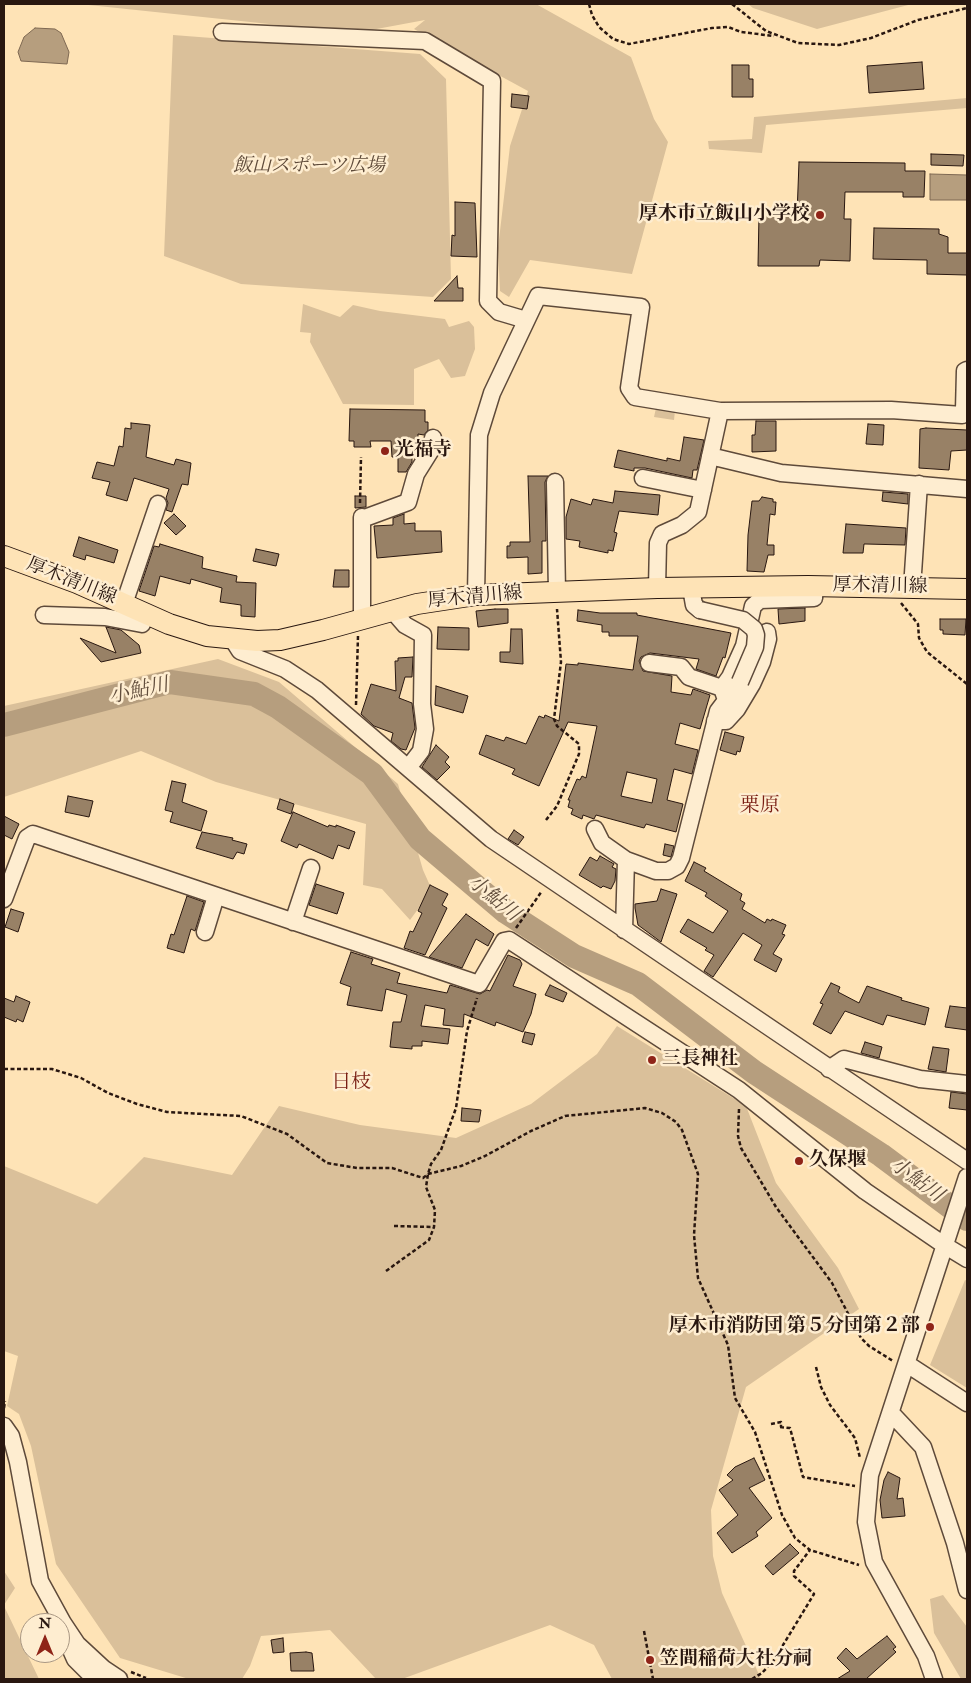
<!DOCTYPE html>
<meta charset="utf-8">
<style>
body{margin:0}
#map{position:relative;width:971px;height:1683px;overflow:hidden;background:#fee3b6;font-family:"IM FELL Double Pica",serif}
canvas{display:block}
.frame{position:absolute;inset:0;border:5px solid #291710;pointer-events:none}
.north{position:absolute;left:20px;top:1613px;width:50px;height:50px;box-sizing:border-box;background:#feedd0;border:1px solid #a99783;border-radius:50%;rotate:0deg;font-size:14px;font-weight:700;line-height:20px;text-align:center;color:#291710}
.north::after{content:'';display:block;margin:auto;width:18px;height:22px;background:#8f2418;clip-path:polygon(50% 0,100% 100%,50% 72%,0 100%)}
</style>
<div id="map">
<canvas width="971" height="1683"></canvas>
<div class="frame"></div>
<div class="north">N</div>
</div>
<script>
const ctx = document.querySelector('canvas').getContext('2d');
ctx.lineJoin = 'round';
function fill(path, color) {
  ctx.fillStyle = color;
  ctx.fill(path, 'evenodd');
}
function shape(rows) {
  const path = new Path2D();
  for (const r of rows) {
    path.moveTo(r[0], r[1]);
    for (let i = 2; i < r.length; i += 2) path.lineTo(r[i], r[i + 1]);
  }
  return path;
}
function stroke(path, color, width, dash) {
  ctx.strokeStyle = color;
  ctx.lineWidth = width;
  ctx.lineCap = dash ? 'butt' : 'round';
  ctx.setLineDash(dash || []);
  ctx.stroke(path);
}
function label(font, color, halo, rows, align = 'center') {
  ctx.font = font + ' "IM FELL Double Pica","Noto Serif JP",serif';
  ctx.lineWidth = 5;
  ctx.setLineDash([]);
  ctx.textBaseline = 'middle';
  ctx.strokeStyle = halo;
  ctx.fillStyle = color;
  for (const [text, x, y, turn = 0] of rows) {
    ctx.save();
    ctx.translate(x, y);
    ctx.rotate((+turn || 0) * Math.PI / 180);
    ctx.textAlign = isNaN(turn) ? turn : align;
    if (halo) ctx.strokeText(text, 0, 0);
    ctx.fillText(text, 0, 0);
    ctx.restore();
  }
}
fill(shape([
 [79,4,536,4,631,57,654,119,668,142,632,274,530,260,509,297,500,291,498,248,510,146,528,91,414,29,425,20,355,33],
 [748,4,912,4,817,29,753,8],
 [173,35,420,54,446,79,451,279,433,297,241,284,164,256],
 [967,98,967,108,766,125,762,153,709,149,708,141,752,139,754,117],
 [303,304,340,317,353,305,380,311,445,319,449,327,469,321,474,327,475,349,465,376,451,378,439,359,414,369,414,405,343,404,310,342,311,333,300,332],
 [656,408,675,411,674,420,654,417],
 [218,659,279,682,398,784,423,870,432,890,410,920,382,889,363,885,366,824,216,782,141,751,4,797,4,706],
 [617,1026,746,1106,776,1183,838,1268,859,1309,746,1387,711,1510,713,1556,722,1593,761,1679,612,1679,594,1645,550,1625,402,1679,376,1679,330,1630,261,1636,250,1666,242,1679,189,1679,120,1658,56,1564,31,1446,19,1414,7,1406,18,1356,4,1351,4,1166,97,1204,144,1157,232,1175,279,1106,360,1125,456,1138,531,1104,597,1054],
 [965,1280,967,1281,967,1388,930,1365],
 [4,1571,15,1588,4,1605],
 [943,1595,967,1627,967,1679,961,1679,934,1633,930,1599],
 [4,1606,39,1679,4,1679]
]), '#dac09a');
const water = shape([
 [35,28,55,29,61,33,69,52,67,64,21,61,18,52,24,37,35,28],
 [930,174,967,175,967,200,930,200,930,174]
]);
fill(water, '#b69e7e');
stroke(water, '#7e6852', 1);
stroke(shape([
 [4,725,170,682,254,694,278,707,372,774,420,839,506,912,574,956,638,984,754,1072,881,1155,967,1219]
]), '#b69e7e', 24);
const building = shape([
 [922,62,924,89,869,93,867,66,922,62],
 [732,65,749,65,749,79,753,79,753,97,732,97,732,65],
 [512,94,529,96,527,109,511,107,512,94],
 [931,154,964,155,963,166,931,165,931,154],
 [799,162,905,163,905,171,925,171,924,197,903,197,903,192,845,192,844,219,851,219,850,261,820,260,819,266,758,266,759,214,797,215,799,162],
 [455,202,475,203,477,257,451,256,452,235,455,236,455,202],
 [874,228,939,229,939,234,948,237,948,253,967,253,967,275,927,274,927,260,873,259,874,228],
 [457,276,458,288,463,288,463,301,434,301,457,276],
 [350,409,425,410,425,422,428,422,428,430,424,435,418,434,418,452,412,452,412,462,406,472,398,472,398,457,392,457,391,441,370,441,371,447,354,447,354,441,349,441,350,409],
 [756,421,776,421,776,451,752,452,752,435,755,435,756,421],
 [131,423,150,425,146,457,174,465,176,459,191,463,188,485,182,484,172,512,166,510,168,503,166,498,169,489,134,478,127,501,106,495,110,482,92,478,97,462,114,466,119,446,123,447,125,428,131,429,131,423],
 [868,424,884,425,883,445,866,444,868,424],
 [926,428,967,430,967,450,951,451,949,470,919,468,920,429,926,428],
 [684,437,704,440,697,470,693,470,692,478,645,468,634,468,634,471,614,467,618,450,667,461,667,458,680,461,684,437],
 [528,476,548,476,545,482,546,541,542,541,542,573,528,574,528,557,507,558,507,546,510,546,510,542,530,542,528,476],
 [615,491,660,495,658,515,619,511,614,532,617,533,613,551,608,550,608,553,579,547,580,541,566,539,566,517,571,499,591,505,593,499,613,503,615,491],
 [883,492,908,494,908,504,882,501,883,492],
 [355,496,366,496,366,507,355,508,355,496],
 [762,497,773,499,773,502,776,502,775,515,770,514,767,545,774,545,774,555,768,555,764,572,747,571,748,535,752,501,759,501,762,497],
 [174,514,186,526,176,535,164,523,174,514],
 [404,514,404,524,415,523,415,531,441,531,442,552,377,558,374,526,393,525,393,518,404,514],
 [846,524,906,528,905,545,866,544,864,544,863,553,843,553,846,524],
 [79,537,118,550,114,563,86,555,85,560,73,556,79,537],
 [160,544,203,557,202,568,237,576,236,582,256,583,255,617,241,616,241,605,220,602,222,588,191,579,190,584,160,576,155,596,139,591,154,546,159,547,160,544],
 [256,549,279,554,276,566,253,561,256,549],
 [335,570,349,570,349,587,333,587,335,570],
 [805,608,805,621,779,624,778,609,805,608],
 [495,609,508,609,508,623,478,627,476,611,495,609],
 [578,610,600,613,637,613,637,615,731,633,725,658,723,657,716,676,696,669,699,659,650,653,641,657,639,661,643,671,672,676,671,692,691,695,693,689,710,695,700,729,680,723,675,744,698,750,692,774,674,769,667,800,683,804,676,832,646,824,644,828,596,815,594,819,583,815,582,819,571,814,573,809,568,807,570,800,568,800,577,779,580,780,582,776,586,778,597,726,568,722,539,786,512,774,515,769,479,754,486,735,504,741,506,737,526,744,539,716,544,718,545,715,559,721,566,664,578,665,578,663,633,670,638,636,609,636,609,632,602,632,602,625,577,621,578,610],
 [627,772,657,779,652,803,621,796,627,772],
 [940,619,966,619,965,635,943,634,943,630,940,630,940,619],
 [106,627,121,630,139,645,141,653,101,662,80,638,116,653,106,627],
 [438,627,469,628,469,650,437,649,438,627],
 [511,629,522,629,523,664,500,662,500,652,510,652,511,629],
 [413,657,412,677,405,677,399,698,412,703,415,728,406,750,401,749,391,741,393,733,374,726,361,714,371,684,396,691,395,661,398,661,398,658,413,657],
 [436,686,468,696,463,713,435,705,436,686],
 [725,732,744,737,740,752,737,751,736,755,720,750,725,732],
 [436,745,449,757,445,762,450,767,437,780,422,767,436,745],
 [172,781,186,784,182,802,207,811,201,831,170,822,173,812,165,810,172,781],
 [68,796,93,801,89,817,65,812,68,796],
 [280,799,294,804,291,814,277,809,280,799],
 [293,812,328,827,329,825,336,827,336,825,355,832,349,849,338,845,333,859,299,844,297,848,281,841,293,812],
 [4,816,19,824,12,839,4,835,4,816],
 [514,830,524,837,518,845,508,839,514,830],
 [202,832,233,838,232,840,247,844,244,854,237,852,233,859,196,848,202,832],
 [665,844,674,846,671,857,663,855,665,844],
 [600,856,614,864,612,867,616,869,615,881,611,889,603,886,601,888,579,875,590,857,597,861,600,856],
 [694,862,706,868,704,871,742,894,740,900,745,903,742,909,765,923,767,919,771,921,772,919,786,925,782,934,785,935,773,954,782,959,776,972,754,960,762,945,743,933,713,977,704,971,714,955,705,950,707,948,680,932,688,919,713,933,728,911,705,896,707,893,685,881,694,862],
 [316,884,344,893,337,914,309,905,316,884],
 [430,885,448,894,442,905,447,908,425,955,404,948,410,931,413,932,422,913,418,911,430,885],
 [661,889,677,894,661,942,638,925,635,908,635,904,657,901,661,889],
 [187,896,204,902,195,931,191,929,184,953,167,948,171,934,174,935,187,896],
 [11,909,24,913,18,932,5,927,11,909],
 [466,914,494,934,488,946,476,939,462,968,429,957,466,914],
 [351,952,373,959,371,964,400,973,397,983,447,993,450,985,480,994,487,990,490,991,508,955,520,960,522,964,513,986,536,994,531,1014,523,1032,496,1022,495,1026,464,1014,463,1027,443,1025,445,1009,425,1005,421,1026,450,1029,448,1044,422,1041,422,1046,412,1046,412,1049,390,1047,393,1022,401,1022,407,995,386,989,382,1011,347,1005,351,987,340,983,351,952],
 [831,983,840,987,838,992,859,1003,867,986,902,998,901,1000,929,1008,925,1025,887,1015,883,1025,845,1011,831,1034,813,1024,823,1004,820,1003,831,983],
 [550,985,567,993,563,1002,545,995,550,985],
 [16,996,30,1002,23,1022,17,1019,16,1022,4,1017,4,998,14,1002,16,996],
 [950,1006,967,1008,967,1030,945,1027,950,1006],
 [525,1032,535,1034,532,1045,522,1042,525,1032],
 [865,1042,882,1047,879,1058,861,1053,865,1042],
 [933,1047,949,1049,946,1072,928,1069,933,1047],
 [951,1092,967,1094,967,1110,949,1108,951,1092],
 [462,1108,481,1110,479,1122,461,1121,462,1108],
 [754,1458,765,1480,749,1488,772,1518,756,1532,758,1536,732,1553,717,1533,738,1515,719,1490,733,1480,727,1475,735,1467,754,1458],
 [888,1472,900,1478,897,1499,903,1498,905,1516,882,1518,880,1500,884,1480,888,1472],
 [790,1544,799,1553,773,1575,765,1566,790,1544],
 [887,1636,896,1647,893,1649,896,1652,866,1679,837,1679,850,1671,837,1658,846,1648,857,1659,887,1636],
 [283,1638,284,1652,273,1653,271,1640,283,1638],
 [306,1652,312,1653,314,1671,291,1671,290,1653,306,1652]
]);
fill(building, '#988166');
stroke(building, '#291710', 1);
const minor = shape([
 [222,32,425,41,492,81,488,301,499,312,526,320],
 [710,456,781,473,967,489],
 [643,478,703,490],
 [555,482,557,592],
 [362,517,362,619],
 [362,519,408,502,416,474,431,450,433,438],
 [657,588,658,543,662,534,682,525,698,512,720,411],
 [691,588,694,605,700,610],
 [912,588,919,484],
 [476,595,479,435,492,393,538,296,641,307,629,388,635,397,720,411,891,410,962,415,964,410,965,371,967,370],
 [124,604,158,504],
 [392,610,405,625,423,635,422,704,425,729,421,751,408,768],
 [44,615,105,617,142,624,146,613],
 [233,640,240,651,285,669,317,690,491,839,967,1161],
 [649,663,681,667,689,677,722,688,725,697],
 [722,688,730,677,744,646,753,606,760,600,814,598,815,586],
 [715,721,726,721,737,709,752,684,762,662,768,639,767,632],
 [595,829,602,843,626,860],
 [4,899,27,838,33,834,479,984,504,941,509,940,739,1090,865,1191,944,1245,967,1259],
 [293,922,311,868],
 [624,930,626,860,656,871,668,871,677,866,681,858,718,711,740,682],
 [205,932,216,896],
 [829,1069,844,1059,920,1079,967,1084],
 [907,1364,967,1403],
 [892,1414,923,1447,955,1543,967,1590],
 [4,1426,11,1436,18,1462,40,1581,63,1623,77,1644,71,1650,75,1659,95,1679],
 [77,1644,104,1669,119,1679],
 [934,1679,926,1656,874,1562,866,1522,870,1475,967,1177]
]);
const major = shape([
 [4,556,77,583,169,624,207,636,257,641,280,640,323,630,417,604,476,595,657,588,808,586,967,589]
]);
stroke(minor, '#5e4a3a', 19);
stroke(major, '#291710', 22);
stroke(shape([
 [589,4,592,15,599,27,613,39,629,44,712,28,728,27,741,32,774,36],
 [732,4,766,31,798,43,839,45,871,38,918,20,967,8],
 [360,503,361,457],
 [901,603,918,624,919,638,927,652,967,684],
 [356,705,358,636],
 [546,820,557,806,579,754,579,744,557,726,554,719,561,662,557,609],
 [516,928,542,891],
 [4,1069,52,1069,81,1078,108,1093,137,1104,167,1112,241,1116,287,1134,327,1163,357,1168,392,1168,423,1178,428,1174,461,1166,485,1156,531,1131,565,1116,645,1108,662,1113,676,1122,682,1130,698,1174,694,1235,698,1278,728,1345,735,1398,755,1432,782,1515,795,1538,810,1550,859,1565],
 [739,1109,738,1136,741,1148,776,1207,832,1283,861,1338,869,1346,893,1361],
 [394,1226,434,1227],
 [386,1271,429,1240,434,1227,435,1210,426,1187,428,1174,431,1164,441,1150,456,1108,467,1031,477,998],
 [816,1367,821,1387,830,1405,855,1438,860,1458],
 [4,1408,5,1401],
 [771,1424,781,1422,781,1427],
 [780,1427,790,1428,803,1477,855,1486],
 [644,1631,653,1679],
 [131,1672,146,1678],
 [752,1679,762,1673,774,1660,814,1594,794,1576,794,1571,810,1550]
]), '#291710', 2.5, [4, 2.5]);
stroke(minor, '#feedd0', 16);
stroke(major, '#fee3b6', 20);
const minorBridge = shape([
 [700,610,743,620,754,629,756,635,755,647,740,682]
]);
stroke(minorBridge, '#5e4a3a', 19, []);
stroke(minorBridge, '#feedd0', 16);
for (const [x, y, r, color] of [
 [820,215,5,"#8f2418"],
 [385,451,5,"#8f2418"],
 [652,1060,5,"#8f2418"],
 [799,1161,5,"#8f2418"],
 [930,1327,5,"#8f2418"],
 [650,1660,5,"#8f2418"]
]) {
  const dot = new Path2D();
  dot.arc(x, y, r, 0, 2 * Math.PI);
  ctx.fillStyle = color;
  ctx.fill(dot);
  stroke(dot, '#feedd0', 2);
}
label('italic 19px', '#5e4a39', '#feedd0', [
 ["飯山スポーツ広場",309,167]
]);
label('bold 19px', '#291710', '#feedd0', [
 ["厚木市立飯山小学校",810,215,"right"],
 ["光福寺",395,451],
 ["三長神社",662,1060],
 ["久保堰",809,1161],
 ["厚木市消防団 第５分団第２部",920,1327,"right"],
 ["笠間稲荷大社分祠",660,1660]
], 'left');
label('19px', '#291710', '#feedd0', [
 ["厚木清川線",71,582,22],
 ["厚木清川線",880,587,1],
 ["厚木清川線",475,598,-5]
]);
label('italic 20px', '#614d3c', '#feedd0', [
 ["小鮎川",139,692,-12],
 ["小鮎川",493,899,39],
 ["小鮎川",916,1181,36]
]);
label('20px', '#7a1f14', '#feedd0', [
 ["栗原",760,807],
 ["日枝",351,1084]
]);
</script>
